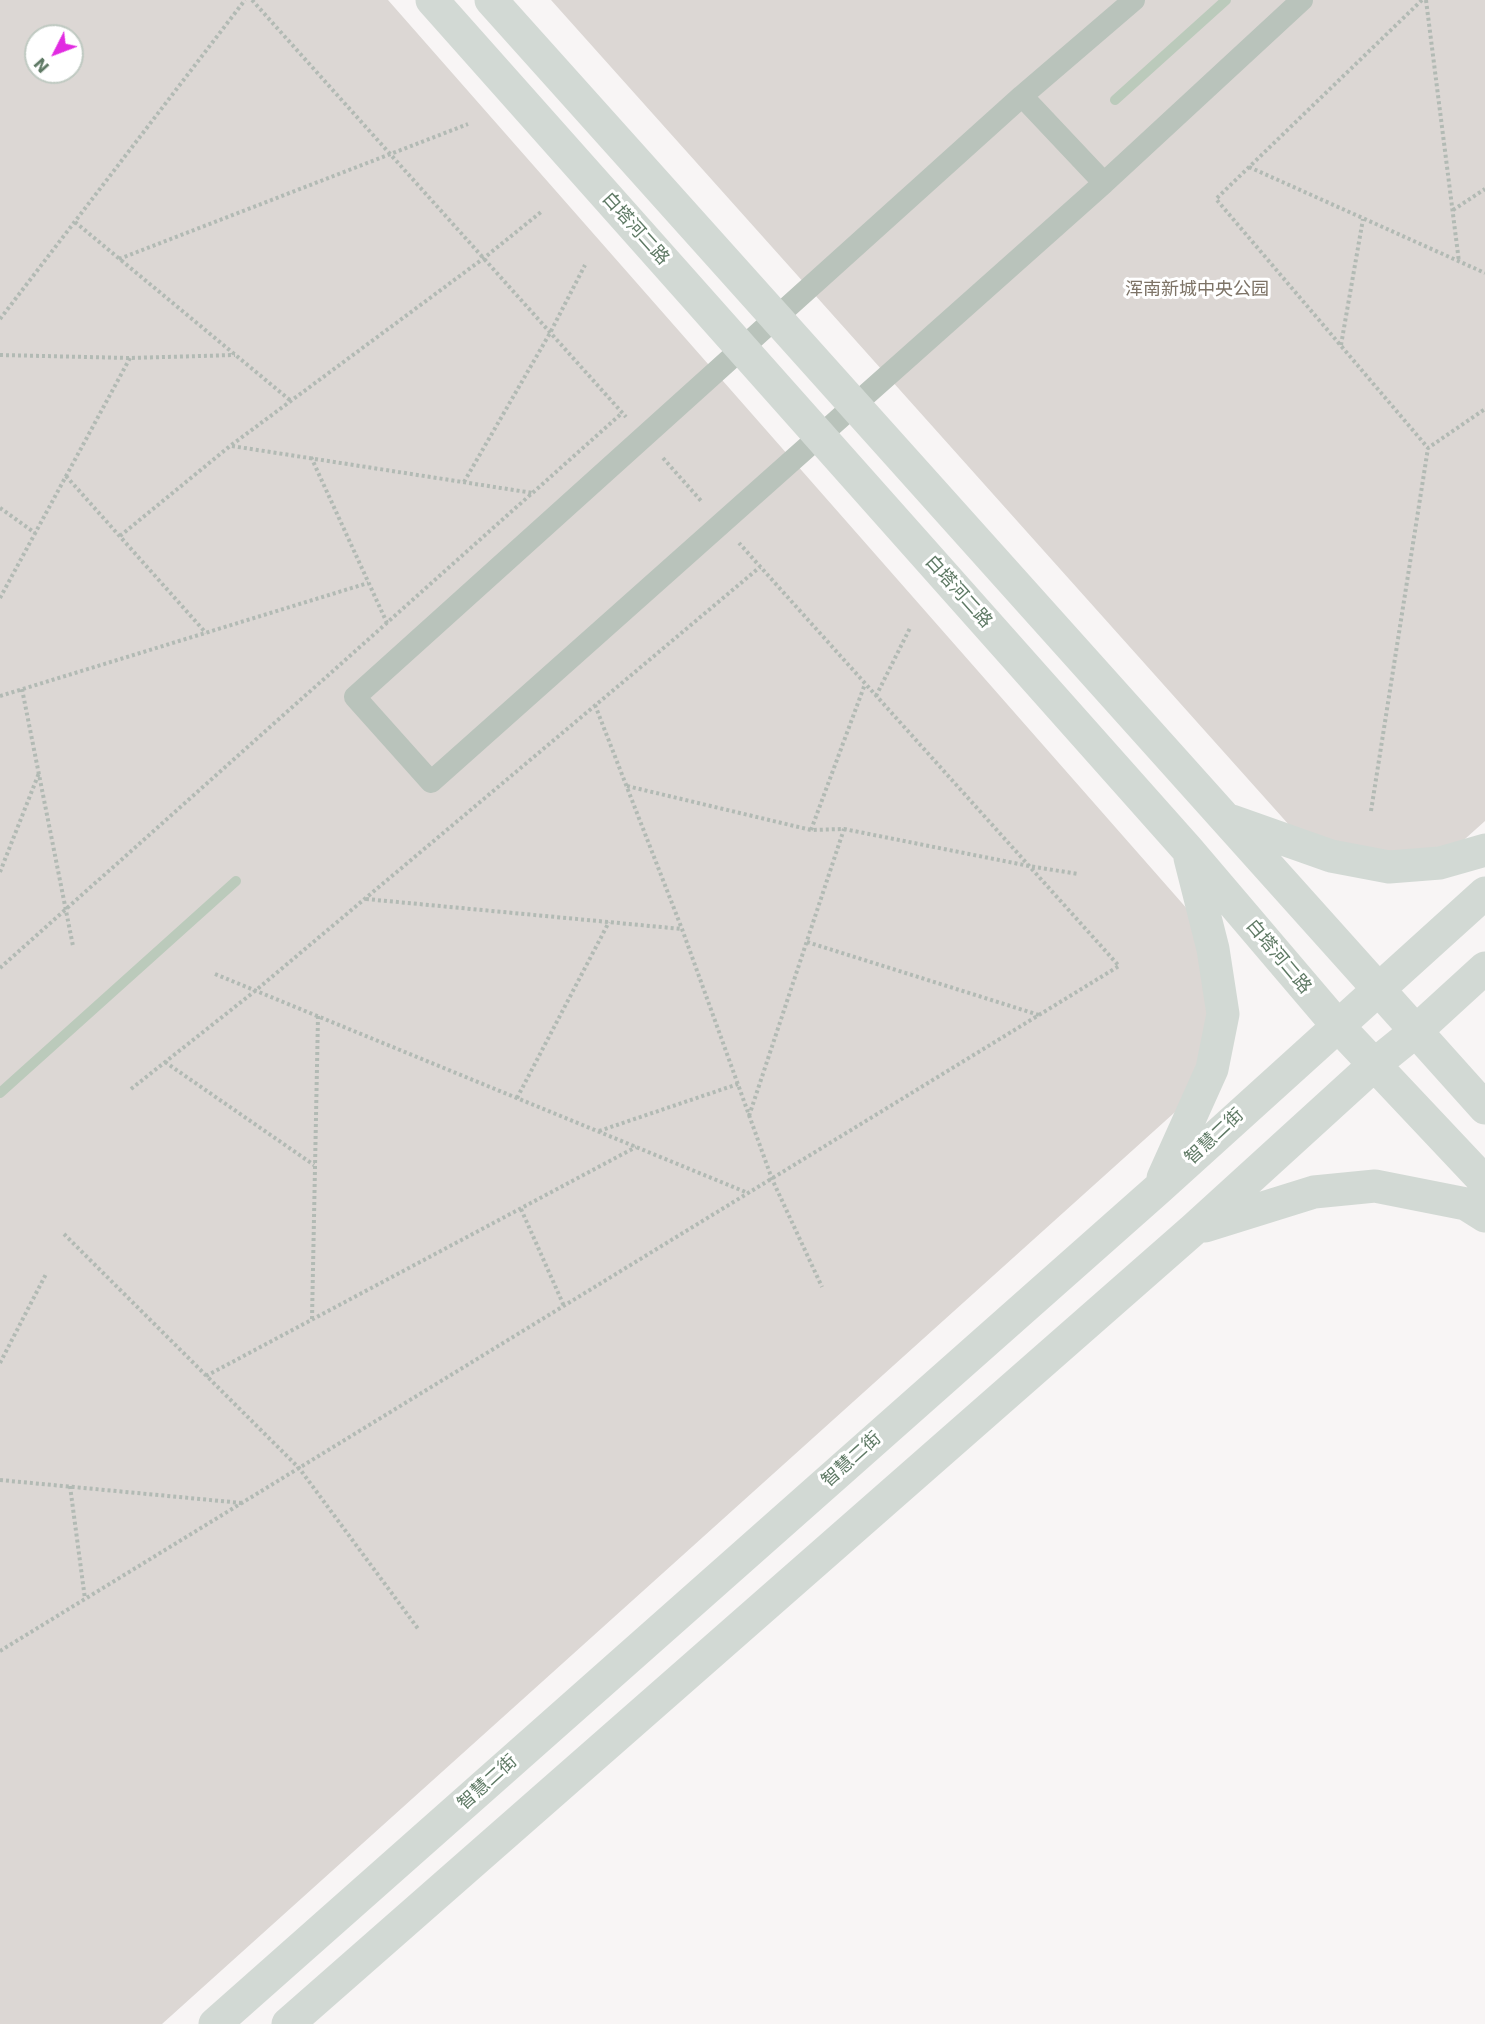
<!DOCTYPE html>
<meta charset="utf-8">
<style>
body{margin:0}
#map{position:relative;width:1485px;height:2024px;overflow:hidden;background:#f8f5f5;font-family:"DejaVu Sans",sans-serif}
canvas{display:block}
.north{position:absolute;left:24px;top:24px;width:60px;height:60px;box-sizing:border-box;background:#fff;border:2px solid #bfc9c1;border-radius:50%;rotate:228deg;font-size:16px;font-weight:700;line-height:24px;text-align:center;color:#5e7964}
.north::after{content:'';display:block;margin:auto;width:21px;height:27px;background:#e12be1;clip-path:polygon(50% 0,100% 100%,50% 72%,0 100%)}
</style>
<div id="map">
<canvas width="1485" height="2024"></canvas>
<div class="north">N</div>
</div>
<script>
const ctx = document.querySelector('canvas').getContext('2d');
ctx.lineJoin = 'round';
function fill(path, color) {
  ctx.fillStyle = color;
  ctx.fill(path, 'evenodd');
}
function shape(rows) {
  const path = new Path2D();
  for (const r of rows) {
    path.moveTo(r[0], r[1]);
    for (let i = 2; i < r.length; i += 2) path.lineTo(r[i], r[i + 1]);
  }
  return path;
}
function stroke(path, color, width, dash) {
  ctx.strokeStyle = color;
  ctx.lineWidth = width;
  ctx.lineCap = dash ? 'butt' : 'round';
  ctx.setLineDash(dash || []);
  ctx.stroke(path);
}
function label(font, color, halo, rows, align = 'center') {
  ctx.font = font + ' "DejaVu Sans","Noto Sans SC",sans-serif';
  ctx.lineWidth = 6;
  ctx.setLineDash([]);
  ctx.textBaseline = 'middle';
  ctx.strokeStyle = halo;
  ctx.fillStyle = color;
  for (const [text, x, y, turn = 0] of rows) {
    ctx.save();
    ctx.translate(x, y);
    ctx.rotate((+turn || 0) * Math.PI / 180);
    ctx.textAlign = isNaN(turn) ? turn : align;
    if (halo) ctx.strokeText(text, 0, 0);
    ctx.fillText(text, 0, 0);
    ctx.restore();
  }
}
fill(shape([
 [0,0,388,0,1218,944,1214,1077,162,2024,0,2024],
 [36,36,72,36,72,72,36,72],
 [551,0,1485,0,1485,821,1436,865,1307,845]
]), '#dcd7d4');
stroke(shape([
 [1115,100,1226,0],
 [0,1093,236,881]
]), '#bbcabb', 10);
stroke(shape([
 [252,0,626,417],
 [1422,0,1216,199,1428,448,1485,409],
 [1426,0,1459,262],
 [1249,167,1485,273],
 [1453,210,1485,189],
 [75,222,291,401],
 [119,259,468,124],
 [0,319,245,0],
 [1341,345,1363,219],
 [0,355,130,358,235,355],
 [232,446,533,493],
 [311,457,387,623],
 [663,458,702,502],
 [66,476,206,633],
 [464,482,550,333,585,265],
 [0,508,35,533],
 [120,536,230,446,484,258,541,212],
 [0,598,130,358],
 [22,689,73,946],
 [0,696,368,583],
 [876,696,910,628],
 [595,705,682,929,772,1179,822,1287],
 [627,786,811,830,844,829,1029,866,1078,874],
 [1371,811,1428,448],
 [811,830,865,684],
 [0,872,39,773],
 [366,899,682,929],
 [807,942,1039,1015],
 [0,968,622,413],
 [215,974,748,1193],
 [165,1062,314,1165],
 [131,1089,255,991,760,567],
 [517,1098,609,922],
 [749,1116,844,829],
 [599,1131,738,1084],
 [521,1209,564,1306],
 [64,1234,299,1468,419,1630],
 [312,1319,318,1016],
 [0,1363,46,1274],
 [206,1376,636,1147],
 [0,1480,242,1503],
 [70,1486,85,1599],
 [0,1651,1119,966,739,543]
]), '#b2bab4', 4, [3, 3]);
stroke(shape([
 [1022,96,1104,183,431,782,355,697,1022,96],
 [1022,96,1134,0],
 [1104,183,1302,0]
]), '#b9c3bb', 22);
stroke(shape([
 [432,0,1188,850,1337,1025,1485,1182],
 [491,0,1485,1108],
 [1232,821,1331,856,1389,867,1440,863,1485,850],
 [1163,1178,1212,1069,1223,1014,1213,949,1190,858],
 [1205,1226,1314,1192,1375,1186,1466,1204,1485,1216],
 [215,2024,1158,1189,1485,893],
 [288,2024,1194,1229,1374,1065,1416,1031,1485,968]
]), '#d2d9d4', 33);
label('18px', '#5e7964', '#fff', [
 ["白塔河二路",635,229,48],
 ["白塔河二路",958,592,48],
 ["白塔河二路",1278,957,50],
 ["智慧二街",1215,1137,-43],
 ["智慧二街",852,1460,-42],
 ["智慧二街",488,1783,-42]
]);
label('18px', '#7d7366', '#fff', [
 ["浑南新城中央公园",1197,290]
]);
</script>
